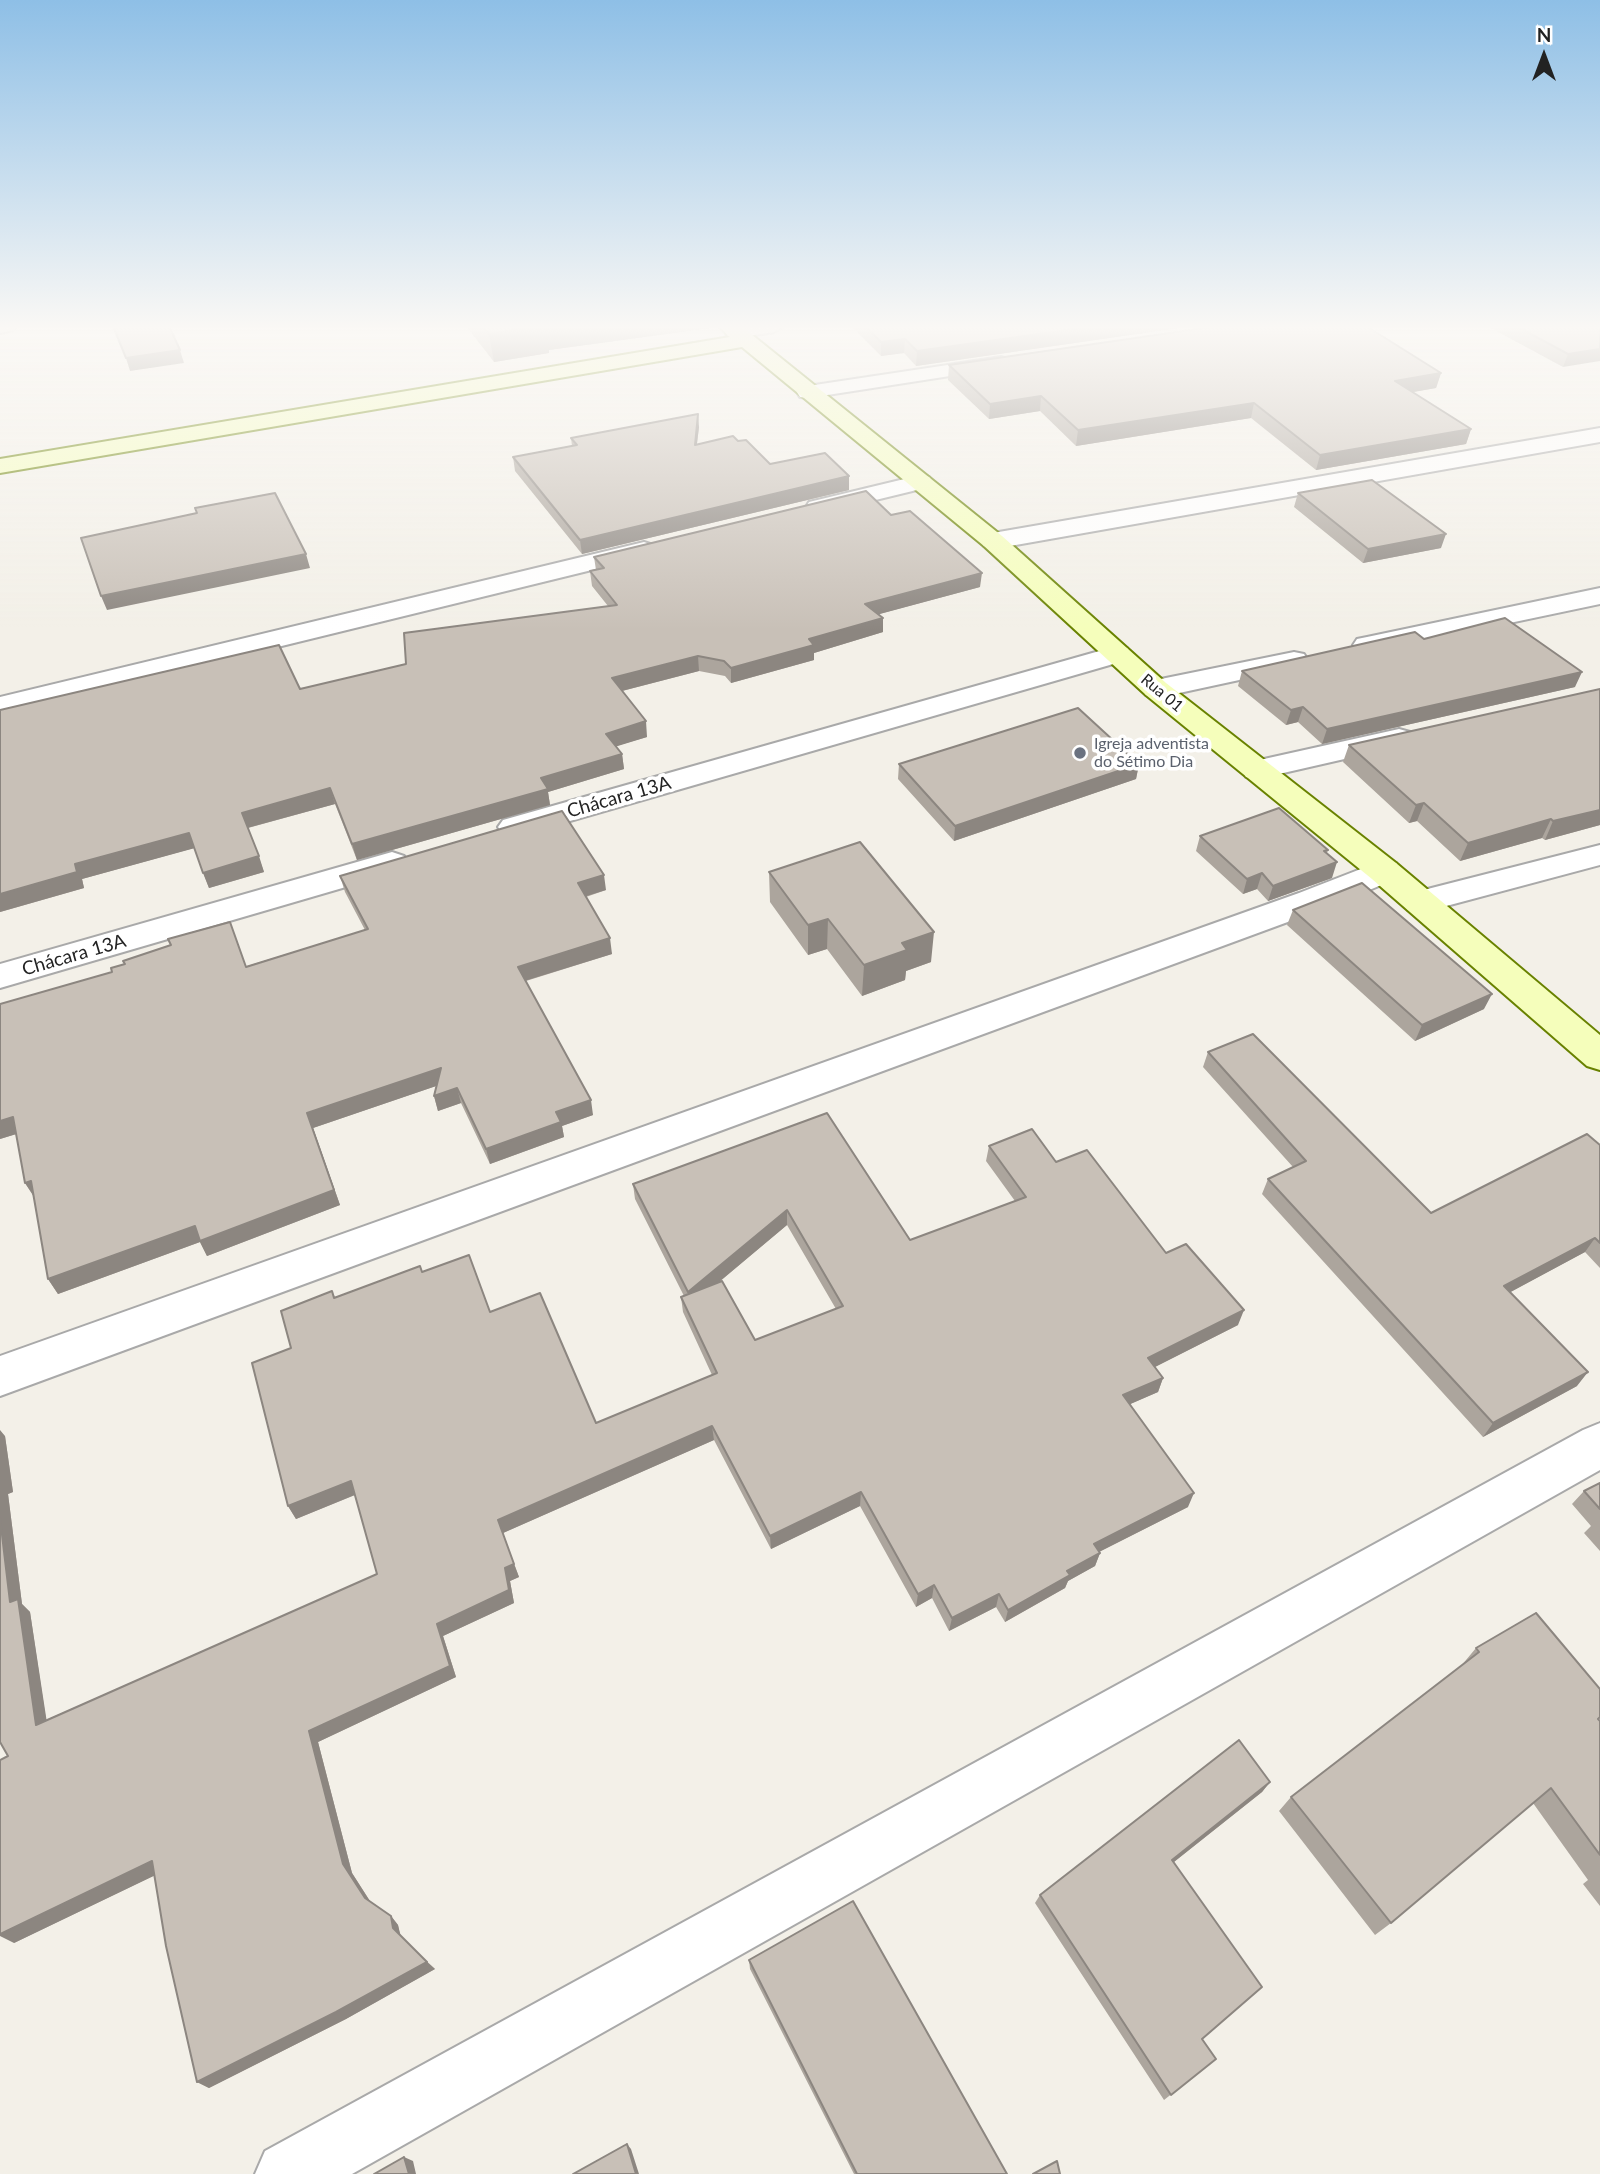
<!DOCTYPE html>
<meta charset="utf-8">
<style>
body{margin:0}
#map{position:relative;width:1600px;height:2174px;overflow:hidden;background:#f3f0e8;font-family:Lato,sans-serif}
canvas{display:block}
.north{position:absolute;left:1509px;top:21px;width:70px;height:70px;-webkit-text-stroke:5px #fff;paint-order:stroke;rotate:0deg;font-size:19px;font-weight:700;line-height:28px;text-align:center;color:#222}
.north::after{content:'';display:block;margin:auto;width:24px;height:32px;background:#222;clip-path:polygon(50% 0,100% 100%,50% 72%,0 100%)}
</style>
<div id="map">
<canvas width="1600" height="2174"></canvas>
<div class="north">N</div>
</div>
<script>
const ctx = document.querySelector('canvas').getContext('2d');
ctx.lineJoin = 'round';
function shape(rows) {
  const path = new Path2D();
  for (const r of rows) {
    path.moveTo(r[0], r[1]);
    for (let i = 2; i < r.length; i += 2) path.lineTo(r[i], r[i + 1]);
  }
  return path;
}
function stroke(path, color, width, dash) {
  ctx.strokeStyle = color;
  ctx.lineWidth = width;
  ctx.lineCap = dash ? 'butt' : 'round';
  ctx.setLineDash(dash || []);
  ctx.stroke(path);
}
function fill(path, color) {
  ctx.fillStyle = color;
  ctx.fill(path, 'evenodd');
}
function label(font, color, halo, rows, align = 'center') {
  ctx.font = font + ' Lato,sans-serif';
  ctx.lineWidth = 7;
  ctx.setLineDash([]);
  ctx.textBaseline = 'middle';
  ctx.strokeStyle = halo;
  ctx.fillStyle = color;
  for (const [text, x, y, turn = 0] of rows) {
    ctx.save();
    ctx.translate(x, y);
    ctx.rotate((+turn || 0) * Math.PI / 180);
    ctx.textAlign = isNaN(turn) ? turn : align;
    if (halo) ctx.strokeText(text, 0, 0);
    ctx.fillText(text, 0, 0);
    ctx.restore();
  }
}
const street = shape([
 [0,326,16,326,13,330,0,333,0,326],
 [735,326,784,326,774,332,735,338,728,336,725,332,735,326],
 [1001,357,1008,359,1011,363,1008,367,808,398,800,397,797,392,800,387,808,386,1001,357],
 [1600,428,1600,442,993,549,984,546,980,541,984,536,993,533,1600,428],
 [921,475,929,477,933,482,929,487,818,514,809,512,806,507,809,502,921,475],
 [644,542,653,545,657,550,653,555,0,715,0,697,644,542],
 [1600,588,1600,604,1367,653,1357,651,1353,645,1357,639,1367,637,1600,588],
 [1117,646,1127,648,1131,654,1127,660,525,834,514,837,503,834,498,827,503,820,1117,646],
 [1294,652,1304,654,1308,660,1304,666,1156,698,1146,695,1142,689,1146,683,1156,680,1294,652],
 [1399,729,1410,732,1414,738,1410,744,1257,779,1246,777,1242,770,1246,763,1399,729],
 [1600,845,1600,865,1420,913,1408,910,1403,902,1408,894,1600,845],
 [392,852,404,856,409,863,404,870,0,988,0,964,392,852],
 [1384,860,1396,863,1401,871,1396,879,1323,909,0,1396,0,1356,1299,893,1384,860],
 [1600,1423,1600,1470,352,2174,255,2174,265,2151,1583,1430,1600,1423]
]);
const secondary = shape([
 [719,326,741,326,1002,536,1166,683,1396,863,1600,1035,1600,1070,1587,1066,1372,879,1146,695,984,546,742,347,0,473,0,459,730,337,719,326]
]);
stroke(street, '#a9a9a9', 4);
stroke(secondary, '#698200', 4);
fill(street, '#fff');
fill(secondary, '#f5febb');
fill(shape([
 [466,326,710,326,710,328,549,350,549,353,494,362],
 [851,326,1192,326,916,366,904,353,881,356],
 [1487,326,1600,326,1563,367],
 [949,365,1441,373,1436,388,1412,392,1471,429,1466,444,1316,470,1251,418,1076,446,1040,411,989,419,948,380],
 [699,427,697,444,738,441,770,464,849,490,582,554,515,471,513,457,572,446,571,438],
 [1298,493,1441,548,1363,563,1294,507],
 [891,515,980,587,879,614,883,618,883,632,814,653,814,660,731,683,725,676,699,671,622,691,647,737,616,746,622,754,624,769,548,792,550,805,357,860,335,804,248,828,264,872,209,888,194,848,82,879,84,888,0,912,0,710,300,689,406,664,608,606,592,586,590,571,596,570,594,557],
 [1424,639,1575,687,1322,744,1298,722,1286,725,1238,686,1242,671],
 [1349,745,1600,825,1545,840,1542,838,1460,861,1417,821,1409,823,1343,762],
 [899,764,1139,764,1136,779,954,841,898,779],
 [1200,836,1328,850,1327,853,1332,878,1268,901,1257,889,1243,894,1196,851],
 [769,872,931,962,906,971,905,980,862,996,827,949,808,955,770,902],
 [340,876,606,890,586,897,612,954,526,981,593,1115,562,1126,564,1137,490,1164,461,1103,438,1111,434,1096,436,1086,313,1128,340,1205,207,1256,200,1242,58,1294,48,1279,34,1197,25,1183,16,1134,0,1139,0,1004,247,966,365,930,345,892],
 [1293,910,1484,1009,1415,1041,1287,925],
 [1208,1052,1431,1213,1600,1145,1600,1268,1585,1252,1510,1292,1577,1386,1483,1437,1262,1194,1268,1179,1293,1167,1203,1067],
 [827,1113,910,1240,1015,1201,986,1161,989,1146,1056,1162,1166,1253,1238,1325,1155,1367,1163,1378,1158,1392,1130,1404,1188,1507,1099,1552,1100,1553,1095,1566,1068,1581,1065,1588,1005,1622,996,1607,949,1631,932,1598,916,1607,860,1506,771,1549,714,1440,503,1533,519,1577,510,1581,514,1603,443,1636,456,1677,318,1742,352,1873,370,1901,391,1916,398,1925,400,1936,435,1969,346,2019,209,2088,197,2082,155,1875,14,1943,8,1756,5,1436,13,1492,8,1494,22,1604,30,1612,46,1720,377,1574,355,1495,296,1519,288,1506,291,1348,332,1291,335,1297,422,1272,490,1312,596,1423,712,1375,683,1312,681,1297,684,1296,635,1199,633,1184],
 [787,1225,836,1309,755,1340,718,1283],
 [1600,1483,1600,1551,1584,1533,1591,1526,1572,1504,1584,1491],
 [1476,1648,1600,1721,1600,1906,1583,1884,1588,1880,1533,1803,1391,1923,1375,1935,1279,1811,1291,1797,1461,1666],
 [1270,1782,1262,1792,1174,1862,1202,2039,1216,2059,1164,2100,1035,1903,1040,1895],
 [749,1960,1007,2174,854,2174,750,1969]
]), '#aca59d');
fill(shape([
 [536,326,710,326,710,328,549,350,549,353,494,362,489,334],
 [1096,326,1192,326,916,366,917,351],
 [905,339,904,353,881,356,881,342],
 [1600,349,1600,361,1563,367,1568,354],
 [180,350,184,363,130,371,126,358],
 [1441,373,1436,388,1391,396,1395,381],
 [1041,396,1040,411,989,419,990,404],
 [1254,403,1251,418,1076,446,1078,430],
 [698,414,699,427,695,458,695,445],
 [1471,429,1466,444,1316,470,1320,455],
 [849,476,849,490,582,554,580,540],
 [1446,534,1441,548,1363,563,1368,549],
 [306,554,310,568,107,610,101,596],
 [982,573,980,587,865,618,865,604],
 [883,618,883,632,814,653,814,660,731,683,731,668,809,639],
 [698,656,699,671,614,693,612,678],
 [1582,672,1575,687,1322,744,1327,729],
 [1303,707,1298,722,1286,725,1291,710],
 [646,721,647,737,608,749,606,734],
 [622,754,624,769,548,792,550,805,357,860,352,844,541,778],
 [1139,764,1136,779,954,841,955,826],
 [330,788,335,804,247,828,242,813],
 [1424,803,1417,821,1409,823,1416,805],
 [1600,810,1600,825,1545,840,1553,821],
 [1551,819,1542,838,1460,861,1468,843],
 [189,833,195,848,82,879,84,888,0,912,0,894,75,864],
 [259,856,264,872,209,888,203,873],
 [1337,862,1332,878,1268,901,1273,886],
 [1262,873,1257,889,1243,894,1247,879],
 [604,875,606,890,580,898,578,883],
 [828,919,827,949,808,955,808,925],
 [934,932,931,962,906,971,905,980,862,996,864,965,902,943],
 [610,938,612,954,521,982,518,967],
 [1492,994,1484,1009,1415,1041,1422,1025],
 [441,1068,445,1083,313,1128,340,1205,207,1256,200,1242,58,1294,48,1279,195,1226,307,1113],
 [457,1088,461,1103,438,1111,434,1096],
 [591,1100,593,1115,562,1126,564,1137,490,1164,486,1149,556,1112],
 [13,1117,23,1132,0,1139,0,1121],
 [31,1181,35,1198,25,1183],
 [787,1210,787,1225,689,1307,688,1292],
 [1595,1238,1585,1252,1494,1301,1504,1286],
 [1244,1310,1238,1325,1143,1373,1148,1358],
 [1588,1372,1577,1386,1483,1437,1493,1423],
 [1163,1378,1158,1392,1119,1409,1123,1395],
 [712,1426,714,1440,503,1533,498,1520],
 [0,1430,5,1436,13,1492,8,1494,22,1604,30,1612,49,1736,36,1725,10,1602,0,1518],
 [351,1481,357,1494,296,1519,288,1506],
 [861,1492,860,1506,771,1549,770,1536],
 [1194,1493,1188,1507,1089,1557,1094,1544],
 [1100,1553,1095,1566,1068,1581,1065,1588,1005,1622,1008,1610,1067,1571],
 [514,1564,519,1577,510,1581,514,1603,443,1636,456,1677,318,1742,352,1873,373,1906,365,1898,343,1864,309,1731,505,1568],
 [934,1585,932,1598,916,1607,918,1594],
 [999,1594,996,1607,949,1631,952,1618],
 [1270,1782,1262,1792,1165,1869,1172,1860],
 [152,1861,164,1871,14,1943,0,1936,0,1934],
 [391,1916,398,1925,401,1937,393,1928],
 [427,1962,435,1969,346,2019,209,2088,197,2082],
 [627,2144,631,2149,639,2174,636,2174],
 [404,2157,413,2161,416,2174,409,2174]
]), '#8c8680');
const building = shape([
 [113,326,169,326,180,350,126,358,113,326],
 [483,326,536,326,489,334,483,326],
 [865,326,1096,326,917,351,905,339,881,342,865,326],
 [1218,326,1366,326,1441,373,1395,381,1471,429,1320,455,1254,403,1078,430,1041,396,990,404,949,365,1218,326],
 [1516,326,1600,326,1600,349,1568,354,1516,326],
 [698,414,695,445,733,436,738,441,746,440,770,464,825,453,849,476,580,540,513,457,577,445,571,438,698,414],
 [1372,480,1446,534,1368,549,1298,493,1372,480],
 [866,491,891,515,910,511,982,573,865,604,883,618,809,639,814,645,731,668,724,661,698,656,612,678,646,721,606,734,622,754,541,778,548,789,352,844,330,788,242,813,259,856,203,873,189,833,75,864,77,872,0,894,0,710,279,645,300,689,406,664,404,633,617,605,590,571,604,568,594,557,866,491],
 [275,493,306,554,101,596,81,538,197,513,195,508,275,493],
 [1505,618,1582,672,1327,729,1303,707,1291,710,1242,671,1415,632,1424,639,1505,618],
 [1600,689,1600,810,1553,821,1551,819,1468,843,1424,803,1416,805,1349,745,1600,689],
 [1078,708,1139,764,955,826,899,764,1078,708],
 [1279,808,1328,850,1324,851,1337,862,1273,886,1262,873,1247,879,1200,836,1279,808],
 [562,811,604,875,578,883,610,938,518,967,591,1100,556,1112,561,1122,486,1149,457,1088,434,1096,441,1068,307,1113,334,1190,200,1241,195,1226,48,1279,31,1181,25,1183,13,1117,0,1121,0,1004,112,972,111,968,125,964,123,961,171,945,168,939,230,922,246,967,368,929,340,876,562,811],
 [860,842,934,932,902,943,907,950,864,965,828,919,808,925,769,872,860,842],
 [1362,883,1492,994,1422,1025,1293,910,1362,883],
 [1253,1034,1431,1213,1587,1134,1600,1145,1600,1243,1595,1238,1504,1286,1588,1372,1493,1423,1268,1179,1306,1161,1208,1052,1253,1034],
 [827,1113,910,1240,1026,1197,989,1146,1032,1129,1056,1162,1087,1150,1166,1253,1186,1244,1244,1310,1148,1358,1163,1378,1123,1395,1194,1493,1094,1544,1100,1553,1067,1571,1070,1575,1008,1610,999,1594,952,1618,934,1585,918,1594,861,1492,770,1536,712,1426,498,1520,514,1564,505,1568,509,1590,437,1624,450,1666,309,1731,343,1864,365,1898,391,1916,393,1928,427,1962,336,2012,197,2082,166,1946,152,1861,0,1934,0,1760,8,1756,0,1742,0,1518,10,1602,18,1599,36,1725,377,1574,351,1481,288,1506,252,1363,291,1348,281,1311,332,1291,334,1298,420,1266,422,1272,469,1255,490,1312,540,1293,596,1423,717,1373,681,1297,722,1281,755,1340,843,1306,787,1210,688,1292,633,1184,827,1113],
 [1600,1483,1600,1509,1584,1491,1600,1483],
 [1536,1613,1600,1689,1600,1717,1598,1719,1600,1721,1600,1855,1551,1788,1391,1923,1291,1797,1479,1652,1476,1648,1536,1613],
 [1239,1740,1270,1782,1172,1860,1262,1987,1202,2039,1216,2059,1171,2095,1040,1895,1239,1740],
 [853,1901,1007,2174,857,2174,749,1960,853,1901],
 [627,2144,636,2174,573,2174,627,2144],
 [404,2157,409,2174,374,2174,404,2157],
 [1057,2161,1060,2174,1033,2174,1057,2161]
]);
fill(building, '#c8c0b7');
stroke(building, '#8c8680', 2);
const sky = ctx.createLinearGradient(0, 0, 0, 630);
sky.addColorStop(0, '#8ebfe6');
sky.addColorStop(0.52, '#faf8f5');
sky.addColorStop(1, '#faf8f500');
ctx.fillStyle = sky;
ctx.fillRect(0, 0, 1600, 630);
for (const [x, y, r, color] of [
 [1080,753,7,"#6b7280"]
]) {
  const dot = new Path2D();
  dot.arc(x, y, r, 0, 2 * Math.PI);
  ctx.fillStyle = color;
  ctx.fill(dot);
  stroke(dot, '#fff', 2.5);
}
label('16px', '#222', '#fff', [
 ["Rua 01",1162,693,40]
]);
label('16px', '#5b616d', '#fff', [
 ["Igreja adventista",1094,744],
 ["do Sétimo Dia",1094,762]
], 'left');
label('19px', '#222', '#fff', [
 ["Chácara 13A",619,797,-16],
 ["Chácara 13A",74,955,-16]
]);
</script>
